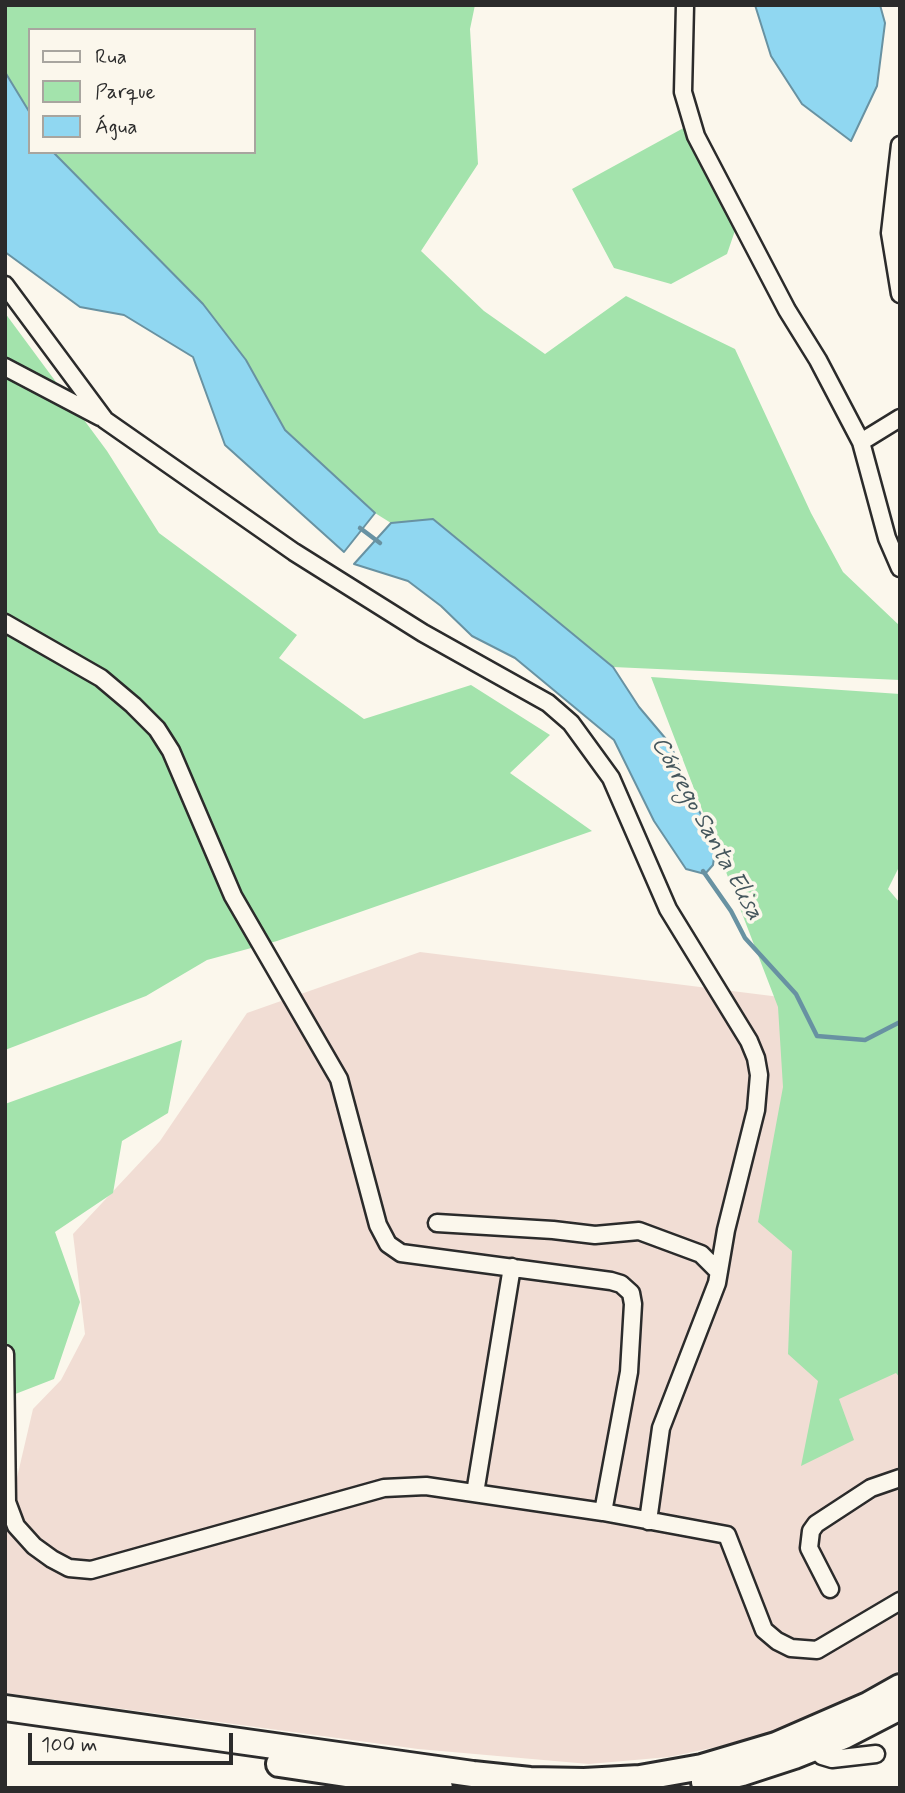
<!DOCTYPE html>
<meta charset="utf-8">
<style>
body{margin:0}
#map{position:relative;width:905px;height:1793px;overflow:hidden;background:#fbf7ec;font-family:Mynerve,sans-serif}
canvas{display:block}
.frame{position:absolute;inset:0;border:7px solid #2b2b2b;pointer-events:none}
.legend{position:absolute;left:28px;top:28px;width:228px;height:126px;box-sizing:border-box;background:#fbf7ec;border:2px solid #a8a59f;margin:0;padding:9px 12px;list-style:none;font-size:21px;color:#2b2b2b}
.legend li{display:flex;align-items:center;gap:14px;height:35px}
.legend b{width:35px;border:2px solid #a8a59f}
.scale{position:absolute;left:28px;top:1733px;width:205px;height:32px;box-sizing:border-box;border:4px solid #2b2b2b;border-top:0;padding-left:9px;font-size:21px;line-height:24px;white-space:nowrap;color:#2b2b2b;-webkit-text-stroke:5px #fbf7ec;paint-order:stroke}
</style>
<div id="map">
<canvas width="905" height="1793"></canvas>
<div class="frame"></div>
<ul class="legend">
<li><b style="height:9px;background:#fbf7ec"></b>Rua</li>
<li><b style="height:19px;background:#a3e3ac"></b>Parque</li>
<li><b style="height:19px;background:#90d7f1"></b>Água</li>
</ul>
<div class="scale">100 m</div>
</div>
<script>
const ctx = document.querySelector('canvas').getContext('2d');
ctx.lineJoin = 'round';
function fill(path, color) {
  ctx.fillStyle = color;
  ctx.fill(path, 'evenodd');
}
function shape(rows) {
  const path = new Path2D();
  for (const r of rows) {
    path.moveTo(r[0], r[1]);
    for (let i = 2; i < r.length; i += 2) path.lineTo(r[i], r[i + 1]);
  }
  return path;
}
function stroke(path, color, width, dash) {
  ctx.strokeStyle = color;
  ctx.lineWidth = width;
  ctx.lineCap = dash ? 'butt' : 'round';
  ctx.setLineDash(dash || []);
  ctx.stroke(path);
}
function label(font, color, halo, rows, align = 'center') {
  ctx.font = font + ' Mynerve,sans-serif';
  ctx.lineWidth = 7;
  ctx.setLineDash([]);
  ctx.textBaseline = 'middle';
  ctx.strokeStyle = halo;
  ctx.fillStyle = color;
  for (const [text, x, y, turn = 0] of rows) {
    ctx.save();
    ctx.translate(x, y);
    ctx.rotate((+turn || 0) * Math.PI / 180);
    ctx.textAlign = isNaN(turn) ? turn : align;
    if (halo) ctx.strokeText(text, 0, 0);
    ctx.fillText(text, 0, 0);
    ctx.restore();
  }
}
fill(shape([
 [420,952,900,1012,900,1670,824,1712,745,1741,669,1757,589,1764,418,1749,5,1693,5,1529,33,1409,61,1380,85,1334,73,1234,160,1141,247,1013]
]), '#f1ddd4');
fill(shape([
 [5,5,475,5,470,29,478,164,421,251,484,311,545,354,626,296,735,349,811,513,843,572,900,626,900,680,613,667,433,520,391,523,375,513,285,430,246,360,203,304,53,152,254,152,254,30,30,30,30,113,5,72],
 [689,125,740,216,727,254,671,284,614,268,572,189],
 [5,313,107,451,159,533,297,635,279,658,364,719,471,685,550,735,510,773,592,831,277,941,207,960,146,996,5,1050],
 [651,677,900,694,900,865,888,889,900,903,900,1378,896,1373,839,1399,854,1440,801,1466,818,1381,788,1354,792,1251,758,1222,783,1087,778,1007],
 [182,1040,168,1113,122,1141,113,1193,55,1232,80,1302,54,1379,5,1398,5,1104]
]), '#a3e3ac');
const water = shape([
 [755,5,880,5,885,23,877,86,851,141,802,104,771,56,755,5],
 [5,72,30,113,30,152,53,152,203,304,246,360,285,430,375,513,344,552,225,445,193,357,124,315,80,307,5,252,5,72],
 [433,519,613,667,639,707,671,745,687,788,716,843,713,865,705,874,686,869,654,821,614,740,515,658,472,636,441,606,408,581,354,564,391,523,433,519]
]);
fill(water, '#90d7f1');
stroke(water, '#6892a2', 2);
stroke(shape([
 [360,528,380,543],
 [703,871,731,911,745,938,796,994,817,1036,865,1040,900,1022]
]), '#6892a2', 4.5);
const minor = shape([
 [685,5,683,92,696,136,787,310,818,360,861,442,887,538,900,568],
 [900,145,890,233,900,294],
 [5,285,105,420,294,552,423,633,548,703,571,723,611,778,668,909,749,1041,756,1058,759,1075,756,1110,726,1230,717,1283,661,1428,648,1521],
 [5,367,100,417],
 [861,442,900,418],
 [5,623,101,678,133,705,157,729,171,751,233,896,339,1079,378,1225,388,1244,401,1253,611,1281,621,1284,631,1293,633,1304,629,1372,603,1512],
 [437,1223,553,1230,595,1235,639,1231,701,1254,719,1272],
 [5,1354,7,1502,16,1526,34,1546,52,1559,69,1568,91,1570,384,1488,426,1486,603,1512,727,1535,764,1630,777,1641,791,1648,817,1650,900,1601],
 [475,1493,512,1267],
 [830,1589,809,1548,811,1531,816,1524,871,1488,900,1478],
 [815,1748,822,1756,832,1759,876,1754]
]);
const highway = shape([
 [5,1708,473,1774,530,1780,584,1781,640,1778,702,1767,776,1745,868,1705,900,1687],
 [279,1764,440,1788],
 [704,1782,742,1773,794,1756,844,1736,900,1707]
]);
stroke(minor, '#2b2b2b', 21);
stroke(highway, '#2b2b2b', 30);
stroke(minor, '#fbf7ec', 16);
stroke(highway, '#fbf7ec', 24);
label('italic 24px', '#44565c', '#fbf7ec', [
 ["Córrego Santa Elisa",706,829,61]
]);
</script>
